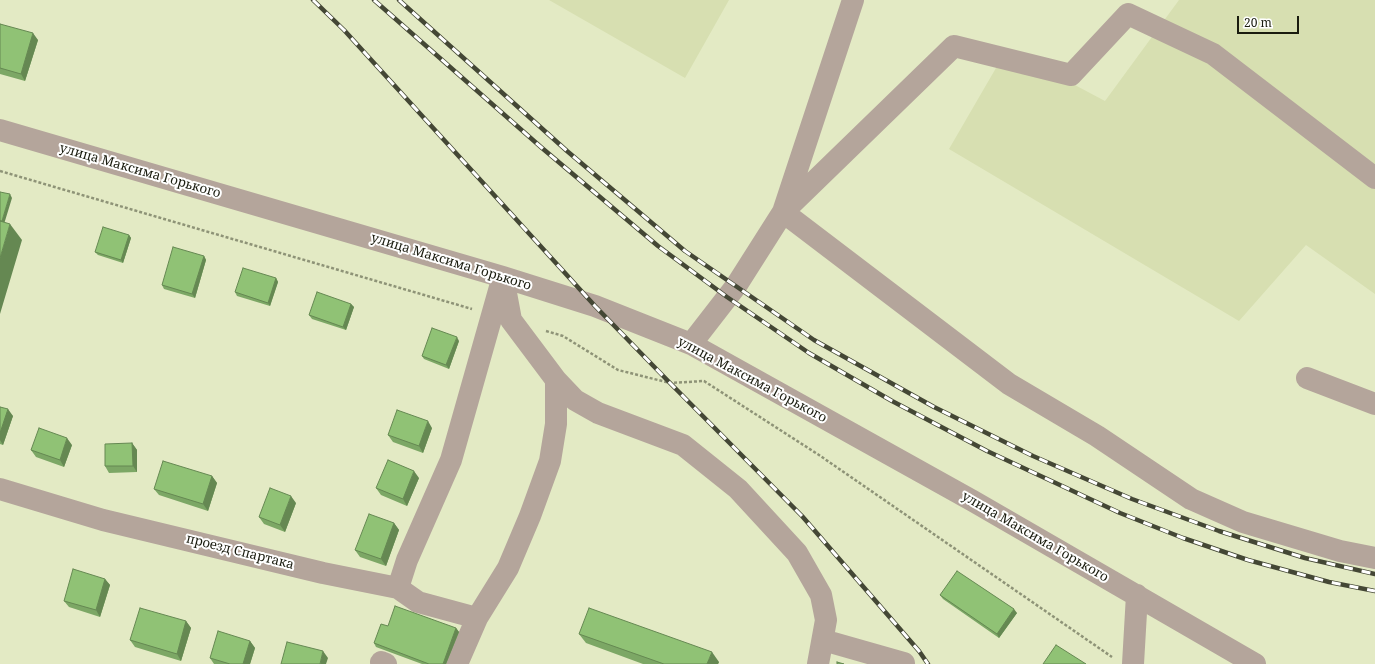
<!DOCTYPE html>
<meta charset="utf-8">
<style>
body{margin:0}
#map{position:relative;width:1375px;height:664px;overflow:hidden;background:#e3eac4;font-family:"Noto Serif",serif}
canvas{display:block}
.scale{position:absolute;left:1237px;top:16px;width:62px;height:18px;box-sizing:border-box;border:2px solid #1a1c0f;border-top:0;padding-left:5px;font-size:12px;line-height:14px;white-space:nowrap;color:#1a1c0f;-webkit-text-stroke:3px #fff;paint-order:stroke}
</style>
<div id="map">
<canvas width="1375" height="664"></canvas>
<div class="scale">20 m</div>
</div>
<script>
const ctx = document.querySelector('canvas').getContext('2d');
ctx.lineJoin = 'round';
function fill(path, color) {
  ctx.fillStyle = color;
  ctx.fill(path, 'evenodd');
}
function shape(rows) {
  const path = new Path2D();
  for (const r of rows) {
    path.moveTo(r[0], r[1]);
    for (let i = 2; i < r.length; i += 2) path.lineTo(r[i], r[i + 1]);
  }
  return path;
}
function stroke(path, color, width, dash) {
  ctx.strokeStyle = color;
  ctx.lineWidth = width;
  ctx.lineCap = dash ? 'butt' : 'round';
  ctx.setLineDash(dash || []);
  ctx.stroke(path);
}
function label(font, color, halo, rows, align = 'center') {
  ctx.font = font + ' "Noto Serif",serif';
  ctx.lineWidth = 4;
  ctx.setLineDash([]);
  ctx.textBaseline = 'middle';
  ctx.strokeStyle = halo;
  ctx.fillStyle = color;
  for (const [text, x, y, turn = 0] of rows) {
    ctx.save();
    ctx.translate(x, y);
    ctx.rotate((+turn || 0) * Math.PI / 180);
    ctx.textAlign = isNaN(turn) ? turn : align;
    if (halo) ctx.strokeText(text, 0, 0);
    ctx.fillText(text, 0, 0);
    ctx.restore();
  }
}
fill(shape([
 [549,0,729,0,685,78],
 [1179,0,1375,0,1375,294,1306,245,1239,321,949,149,1007,49,1105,101]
]), '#d7dfb1');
stroke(shape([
 [0,171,472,309],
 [546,331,563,336,618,370,670,383,704,381,819,455,1112,657]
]), '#8e9377', 2.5, [3, 2]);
stroke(shape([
 [0,130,503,277,595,306,691,344,973,501,1255,664],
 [1375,178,1213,54,1128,14,1071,75,954,46,783,212,1009,384,1097,436,1191,499,1243,522,1340,551,1375,558],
 [503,277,511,320,556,380,575,400,598,413,683,445,738,489,797,553,821,595,826,620,818,664],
 [691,344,736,286,783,212,853,0],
 [1307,378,1375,404],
 [0,489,103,520,323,573,398,588,418,602,477,618],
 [398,588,407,560,451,460,502,280],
 [823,640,904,663],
 [381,662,386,664],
 [457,664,477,618,508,568,530,516,550,461,556,424,556,380],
 [1133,664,1137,595]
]), '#b4a59b', 22);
const rail = shape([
 [313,0,344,30,595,306,670,383,802,516,919,651,928,664],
 [374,0,542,148,658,246,727,297,809,353,892,401,987,451,1120,513,1183,538,1248,560,1329,582,1375,591],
 [399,0,567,151,685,251,814,340,934,407,1033,456,1132,499,1219,531,1305,558,1375,574]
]);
stroke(rail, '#444735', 4.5);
stroke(rail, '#fff', 3, [9]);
fill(shape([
 [0,24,38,40,25,81,0,74],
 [129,235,131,238,123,263,98,255,95,252],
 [204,256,206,260,195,298,164,289,162,285],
 [276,278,278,282,270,306,237,296,235,292],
 [351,304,354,307,346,330,312,319,309,315],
 [459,341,449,369,424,359,422,356],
 [0,407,13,416,3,445,0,444],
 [432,428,423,453,393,442,388,435],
 [132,443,137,450,137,472,109,473,105,466],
 [72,445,64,467,36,457,31,450],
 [212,476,217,483,208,511,159,495,154,489],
 [419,478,407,506,381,495,376,488],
 [296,503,285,532,264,524,259,517],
 [394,523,399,530,386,566,360,557,355,550],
 [105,579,110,585,100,617,69,607,64,601],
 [940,595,1017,613,999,638,943,599],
 [186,621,191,628,181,661,135,647,130,640],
 [456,628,459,632,446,664,422,664,376,647,374,643],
 [579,634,719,662,718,664,643,664,586,643],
 [250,641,255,648,250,664,214,664,210,658]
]), '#7ca765');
fill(shape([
 [33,33,38,40,25,81,21,74],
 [10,194,12,198,1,234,0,227],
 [10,224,22,240,0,314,0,258],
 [129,235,131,238,123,263,121,260],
 [204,256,206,260,195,298,192,294],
 [276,278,278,282,270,306,268,303],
 [351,304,354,307,346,330,343,327],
 [457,337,459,341,449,369,446,365],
 [8,409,13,416,3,445,0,440,0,433],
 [428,421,432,428,423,453,419,446],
 [67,438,72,445,64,467,60,460],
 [132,443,137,450,137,472,133,466],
 [414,471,419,478,407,506,403,499],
 [212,476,217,483,208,511,203,504],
 [291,496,296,503,285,532,280,525],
 [394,523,399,530,386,566,381,559],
 [105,579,110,585,100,617,96,610],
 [1014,609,1017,613,999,638,997,634],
 [186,621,191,628,181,661,177,654],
 [456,628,459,632,446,664,443,664],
 [250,641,255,648,250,664,243,664],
 [323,651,328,658,326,664,320,664],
 [712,652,719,662,718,664,707,664]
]), '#658852');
const building = shape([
 [0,24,33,33,21,74,0,68,0,24],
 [0,192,10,194,2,221,0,221,0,192],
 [0,221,10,224,0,258,0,221],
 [103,227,129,235,121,260,95,252,103,227],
 [173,247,204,256,192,294,162,285,173,247],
 [243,268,276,278,268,303,235,292,243,268],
 [317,292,351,304,343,327,309,315,317,292],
 [432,328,457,337,446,365,422,356,432,328],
 [0,407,8,409,0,433,0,407],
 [397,410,428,421,419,446,388,435,397,410],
 [39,428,67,438,60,460,31,450,39,428],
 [132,443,133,466,105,466,105,444,132,443],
 [388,460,414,471,403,499,376,488,388,460],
 [163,461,212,476,203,504,154,489,163,461],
 [270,488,291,496,280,525,259,517,270,488],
 [369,514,394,523,381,559,355,550,369,514],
 [73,569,105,579,96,610,64,601,73,569],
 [957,571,1014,609,997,634,940,595,957,571],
 [395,606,456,628,443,664,429,664,374,643,381,624,388,626,395,606],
 [140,608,186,621,177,654,130,640,140,608],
 [589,608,712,652,707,664,664,664,579,634,589,608],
 [218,631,250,641,243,664,230,664,210,658,218,631],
 [287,642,323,651,320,664,281,664,287,642],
 [1056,645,1086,664,1043,664,1056,645],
 [837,662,844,664,837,664,837,662]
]);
fill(building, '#90c275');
stroke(building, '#658852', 1);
label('13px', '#1a1c0f', '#fff', [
 ["улица Максима Горького",140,171,16],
 ["улица Максима Горького",451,262,17],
 ["улица Максима Горького",752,380,28],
 ["улица Максима Горького",1035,537,30],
 ["проезд Спартака",240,552,14]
]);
</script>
